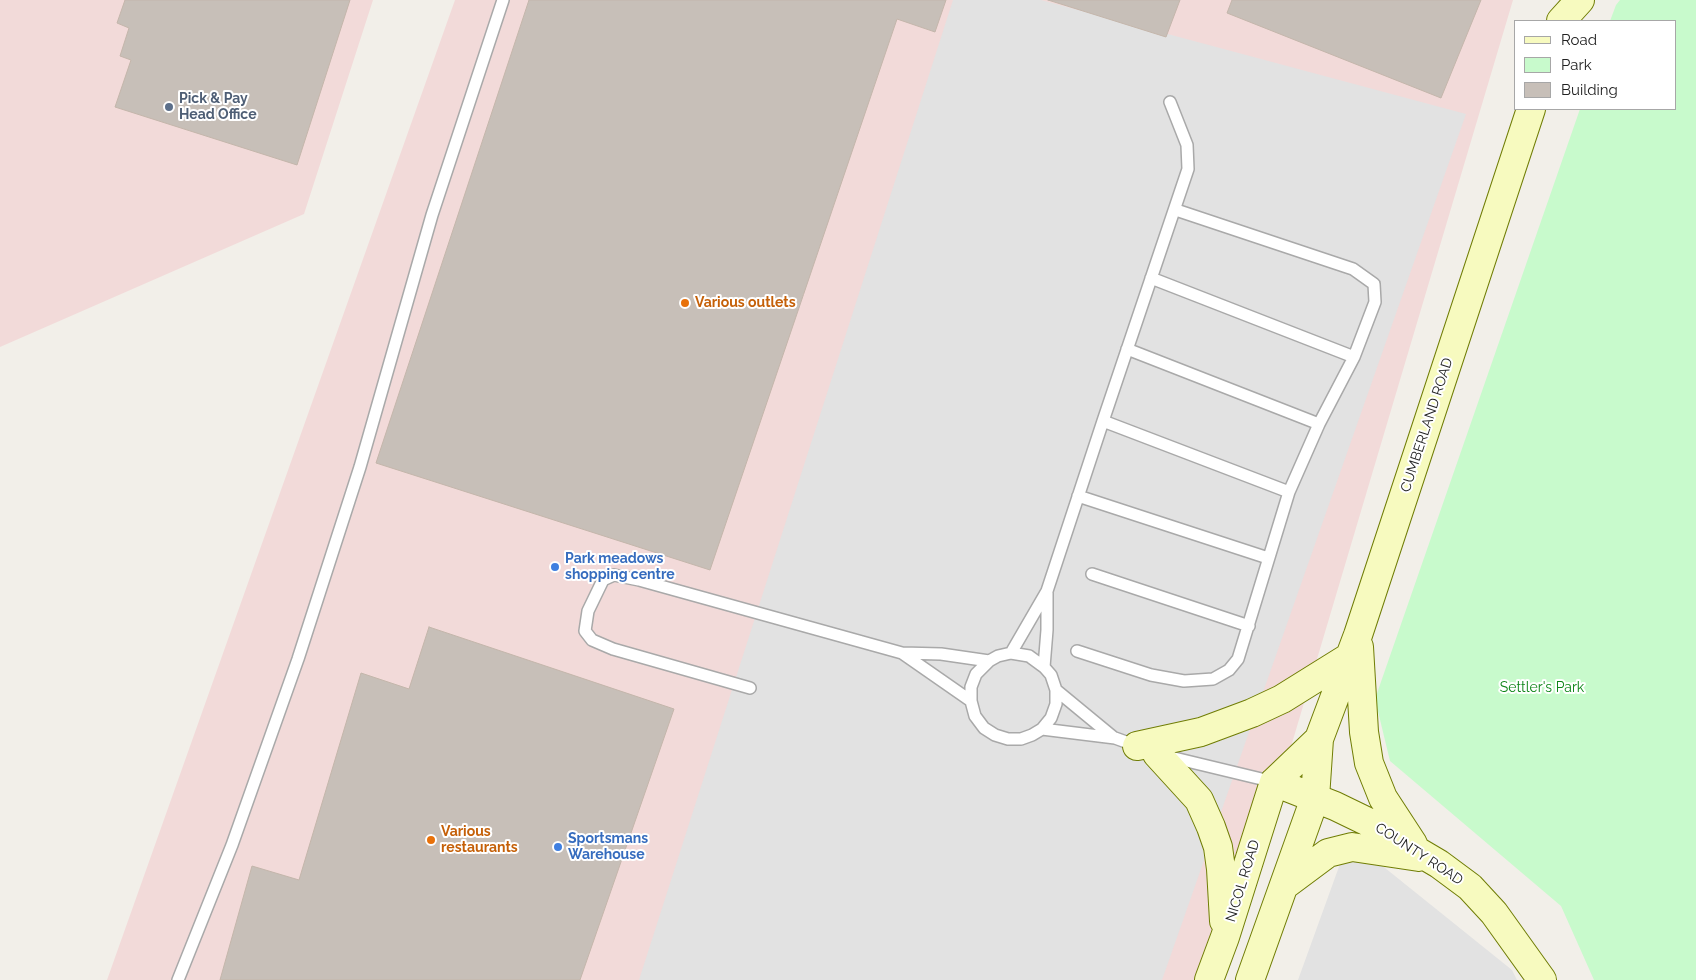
<!DOCTYPE html>
<style>
body{margin:0}
#map{position:relative;width:1696px;height:980px;overflow:hidden;background:#f2efe9;font-family:Raleway,sans-serif}
canvas{display:block}
.legend{position:absolute;left:1514px;top:20px;width:162px;height:90px;box-sizing:border-box;background:#fff;border:1px solid #a7a7a7;margin:0;padding:6px 9px;list-style:none;font-size:15px;color:#222}
.legend li{display:flex;align-items:center;gap:10px;height:25px}
.legend b{width:25px;border:1px solid #a7a7a7}
</style>
<div id="map">
<canvas width="1696" height="980"></canvas>
<ul class="legend">
<li><b style="height:6px;background:#f7fabf"></b>Road</li>
<li><b style="height:14px;background:#c8facc"></b>Park</li>
<li><b style="height:14px;background:#c7bfb8"></b>Building</li>
</ul>
</div>
<script>
const ctx = document.querySelector('canvas').getContext('2d');
ctx.lineJoin = 'round';
function fill(path, color) {
  ctx.fillStyle = color;
  ctx.fill(path, 'evenodd');
}
function shape(rows) {
  const path = new Path2D();
  for (const r of rows) {
    path.moveTo(r[0], r[1]);
    for (let i = 2; i < r.length; i += 2) path.lineTo(r[i], r[i + 1]);
  }
  return path;
}
function stroke(path, color, width, dash) {
  ctx.strokeStyle = color;
  ctx.lineWidth = width;
  ctx.lineCap = dash ? 'butt' : 'round';
  ctx.setLineDash(dash || []);
  ctx.stroke(path);
}
function label(font, color, halo, rows, align = 'center') {
  ctx.font = font + ' Raleway,sans-serif';
  ctx.lineWidth = 4;
  ctx.setLineDash([]);
  ctx.textBaseline = 'middle';
  ctx.strokeStyle = halo;
  ctx.fillStyle = color;
  for (const [text, x, y, turn = 0] of rows) {
    ctx.save();
    ctx.translate(x, y);
    ctx.rotate((+turn || 0) * Math.PI / 180);
    ctx.textAlign = isNaN(turn) ? turn : align;
    if (halo) ctx.strokeText(text, 0, 0);
    ctx.fillText(text, 0, 0);
    ctx.restore();
  }
}
fill(shape([
 [0,0,373,0,304,214,0,347],
 [455,0,1513,0,1273,807,1203,980,107,980]
]), '#f2dad9');
fill(shape([
 [1620,0,1696,0,1696,980,1594,980,1561,906,1390,761,1375,699,1580,109,1675,109,1675,21,1610,21,1616,5]
]), '#c8facc');
fill(shape([
 [953,0,1041,0,1466,114,1162,980,639,980],
 [1349,839,1512,970,1517,980,1298,980]
]), '#e2e2e2');
const building = shape([
 [125,0,350,0,297,165,115,107,131,60,120,56,129,28,117,23,125,0],
 [529,0,946,0,935,32,897,19,710,570,376,463,529,0],
 [1048,0,1180,0,1166,37,1048,0],
 [1232,0,1481,0,1441,98,1227,13,1232,0],
 [429,627,674,709,580,980,220,980,252,866,299,880,361,673,409,689,429,627]
]);
fill(building, '#c7bfb8');
stroke(building, '#c4b6ab', 1);
const lane = shape([
 [1151,278,1354,357],
 [1127,349,1319,424],
 [1103,421,1289,492],
 [1078,496,1268,558],
 [1092,574,1249,626],
 [1077,651,1151,675,1184,681,1213,679,1229,670,1238,659,1289,492,1319,424,1354,357,1375,302,1374,284,1353,269,1176,210],
 [902,653,971,701],
 [1011,653,1047,591,1103,421,1188,169,1187,145,1170,102],
 [1044,667,1047,630,1047,593],
 [750,688,613,649,592,640,585,631,588,611,603,580,614,575,639,580,902,653,941,654,989,661],
 [1056,690,1113,737],
 [1042,729,1051,718,1056,704,1056,690,1051,675,1044,667,1029,656,1011,653,998,656,989,661,976,674,971,687,971,701,975,716,984,728,995,735,1008,739,1021,739,1032,735,1042,729,1115,738,1137,746],
 [1166,756,1274,782],
 [178,980,232,845,298,659,360,467,432,215,503,0]
]);
const secondary = shape([
 [1561,21,1580,0],
 [1359,647,1364,732,1369,763,1383,798,1413,844],
 [1137,746,1201,732,1252,713,1282,699,1351,656],
 [1157,754,1199,800,1211,827,1218,847,1221,869,1224,921],
 [1274,782,1335,806,1366,821,1439,864,1470,887,1494,913,1542,980],
 [1285,885,1328,853,1352,847,1419,857],
 [1209,980,1225,937,1274,782,1319,739],
 [1250,980,1315,798,1319,739,1358,635,1531,109]
]);
stroke(lane, '#a9a9a9', 14);
stroke(secondary, '#707d05', 30);
stroke(lane, '#fff', 11);
stroke(secondary, '#f7fabf', 28);
for (const [x, y, r, color] of [
 [169,107,5,"#5c6f8a"],
 [685,303,5,"#e8710a"],
 [555,567,5,"#3f7fe0"],
 [431,840,5,"#e8710a"],
 [558,847,5,"#3f7fe0"]
]) {
  const dot = new Path2D();
  dot.arc(x, y, r, 0, 2 * Math.PI);
  ctx.fillStyle = color;
  ctx.fill(dot);
  stroke(dot, '#fff', 2);
}
label('bold 14px', '#4e5e75', '#fff', [
 ["Pick & Pay",179,99],
 ["Head Office",179,115]
], 'left');
label('bold 14px', '#c56008', '#fff', [
 ["Various outlets",695,303],
 ["Various",441,832],
 ["restaurants",441,848]
], 'left');
label('14px', '#222', '#fff', [
 ["CUMBERLAND ROAD",1427,425,-72],
 ["COUNTY ROAD",1419,854,33],
 ["NICOL ROAD",1243,881,-73]
]);
label('bold 14px', '#366cbe', '#fff', [
 ["Park meadows",565,559],
 ["shopping centre",565,575],
 ["Sportsmans",568,839],
 ["Warehouse",568,855]
], 'left');
label('14px', '#0c8416', '#fff', [
 ["Settler's Park",1542,688]
]);
</script>
